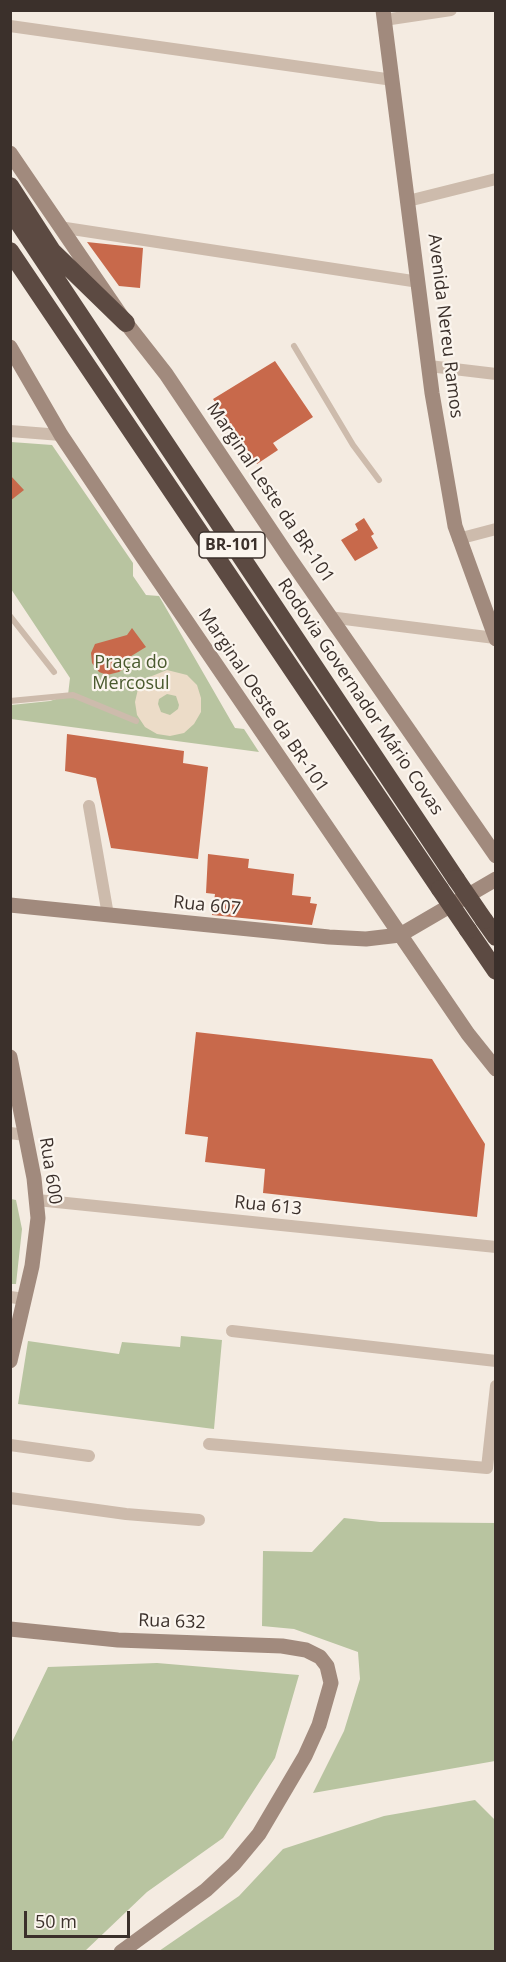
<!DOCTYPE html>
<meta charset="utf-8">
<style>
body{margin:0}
#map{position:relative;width:506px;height:1962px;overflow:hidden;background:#f4ebe1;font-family:"Open Sans",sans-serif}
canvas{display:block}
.frame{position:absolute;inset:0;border:12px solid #3b302b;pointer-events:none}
.scale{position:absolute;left:24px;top:1911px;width:106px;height:27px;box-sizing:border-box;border:3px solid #3b302b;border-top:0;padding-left:8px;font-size:18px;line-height:21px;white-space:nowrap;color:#3b302b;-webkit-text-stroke:4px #fbf5ee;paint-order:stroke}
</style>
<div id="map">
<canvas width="506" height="1962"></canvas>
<div class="frame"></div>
<div class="scale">50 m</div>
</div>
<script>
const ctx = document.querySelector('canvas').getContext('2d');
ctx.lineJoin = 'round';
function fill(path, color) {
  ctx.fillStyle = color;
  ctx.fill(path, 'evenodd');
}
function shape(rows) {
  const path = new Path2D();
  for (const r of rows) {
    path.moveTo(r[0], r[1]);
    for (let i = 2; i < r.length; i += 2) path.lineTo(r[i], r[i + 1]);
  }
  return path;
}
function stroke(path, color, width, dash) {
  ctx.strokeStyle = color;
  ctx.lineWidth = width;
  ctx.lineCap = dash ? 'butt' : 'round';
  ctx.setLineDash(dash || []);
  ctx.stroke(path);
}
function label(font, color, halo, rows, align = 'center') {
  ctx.font = font + ' "Open Sans",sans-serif';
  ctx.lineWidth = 4.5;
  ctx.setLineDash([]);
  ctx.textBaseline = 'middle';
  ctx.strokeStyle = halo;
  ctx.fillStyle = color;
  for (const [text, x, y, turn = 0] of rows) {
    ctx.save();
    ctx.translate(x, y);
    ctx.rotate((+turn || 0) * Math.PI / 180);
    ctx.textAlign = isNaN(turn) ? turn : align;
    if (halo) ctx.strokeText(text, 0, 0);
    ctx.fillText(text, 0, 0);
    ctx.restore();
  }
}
fill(shape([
 [11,442,52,445,133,563,133,576,146,595,159,596,235,728,244,729,259,752,11,719,11,705,50,701,68,695,70,678,11,589],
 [11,1199,16,1200,22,1229,16,1284,11,1284],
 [181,1336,222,1340,214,1429,18,1404,28,1341,119,1354,122,1342,180,1347],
 [344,1518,380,1522,495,1523,495,1761,313,1793,344,1731,360,1679,358,1652,294,1629,262,1626,263,1551,312,1552],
 [157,1663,299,1675,275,1758,223,1838,147,1892,85,1951,11,1951,11,1744,48,1667],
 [475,1800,495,1820,495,1951,159,1951,239,1896,283,1849,384,1816]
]), '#b8c4a0');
fill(shape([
 [167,670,187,675,197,685,201,698,201,712,194,724,184,733,170,736,157,734,145,727,137,715,135,702,138,689,147,678],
 [167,694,176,696,179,705,178,709,170,715,161,712,158,704,159,699]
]), '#ecdcc8');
fill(shape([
 [87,242,143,248,140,288,119,286],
 [275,361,313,417,273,443,278,450,257,464,213,399],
 [10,475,24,490,10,501],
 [364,518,374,534,371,536,378,548,355,561,341,540,358,530,355,524],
 [132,628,146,647,128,658,125,668,119,672,107,675,99,672,92,663,91,653,95,644,127,635],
 [67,734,184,751,183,763,208,767,198,859,111,848,96,778,65,771],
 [208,854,249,859,248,868,294,874,292,895,311,897,310,903,317,904,312,925,212,915,215,894,206,893],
 [196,1032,432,1059,485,1144,477,1217,263,1193,265,1169,205,1162,208,1137,185,1134]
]), '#c8694b');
stroke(shape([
 [294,346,353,445,379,480],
 [10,616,54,672],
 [10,701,73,695,136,721]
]), '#cdbbac', 6);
stroke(shape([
 [384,20,451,10],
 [10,26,393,80],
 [408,201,496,179],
 [59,227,419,282],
 [429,366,496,374],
 [10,431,61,435],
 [458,539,496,529],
 [329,617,495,638],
 [89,806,108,915],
 [10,1133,25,1135],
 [37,1200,496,1247],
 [10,1297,25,1299],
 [232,1331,496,1361],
 [209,1444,487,1468,496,1386],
 [10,1445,89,1456],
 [10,1498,126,1514,199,1520]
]), '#cdbbac', 12);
stroke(shape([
 [383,10,432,393,455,526,496,639],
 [10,153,126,323,166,374,290,559,496,856],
 [10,347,61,435,142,556,468,1034,496,1069],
 [10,905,329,937,366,939,400,935,496,879],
 [10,1057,34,1178,38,1218,32,1266,10,1361],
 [10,1629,118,1640,282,1646,306,1650,320,1657,327,1666,331,1683,319,1725,305,1756,259,1834,234,1864,206,1890,121,1952]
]), '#a18a7d', 15);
stroke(shape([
 [10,186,52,251,126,323],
 [10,210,456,879],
 [10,251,440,889],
 [484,920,496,937],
 [468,930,496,971]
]), '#5c4a42', 18);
stroke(shape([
 [456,879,484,920],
 [440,889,468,930]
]), '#5c4a42', 18);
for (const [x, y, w] of [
 [232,545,66]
]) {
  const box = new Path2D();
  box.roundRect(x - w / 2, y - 13, w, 26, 4.5);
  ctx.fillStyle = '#fbf5ee';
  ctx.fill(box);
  stroke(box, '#3b302b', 1.5);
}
label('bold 16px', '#3b302b', null, [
 ["BR-101",232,545]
]);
label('18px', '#3b302b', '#fbf5ee', [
 ["Avenida Nereu Ramos",445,326,83],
 ["Marginal Leste da BR-101",270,493,56],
 ["Rodovia Governador Mário Covas",360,697,56],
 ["Marginal Oeste da BR-101",263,701,56],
 ["Rua 607",207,906,6],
 ["Rua 600",50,1171,81],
 ["Rua 613",268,1206,6],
 ["Rua 632",172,1622,2]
]);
label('18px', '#4a5a2e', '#fbf5ee', [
 ["Praça do",131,663],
 ["Mercosul",131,684]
]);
</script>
